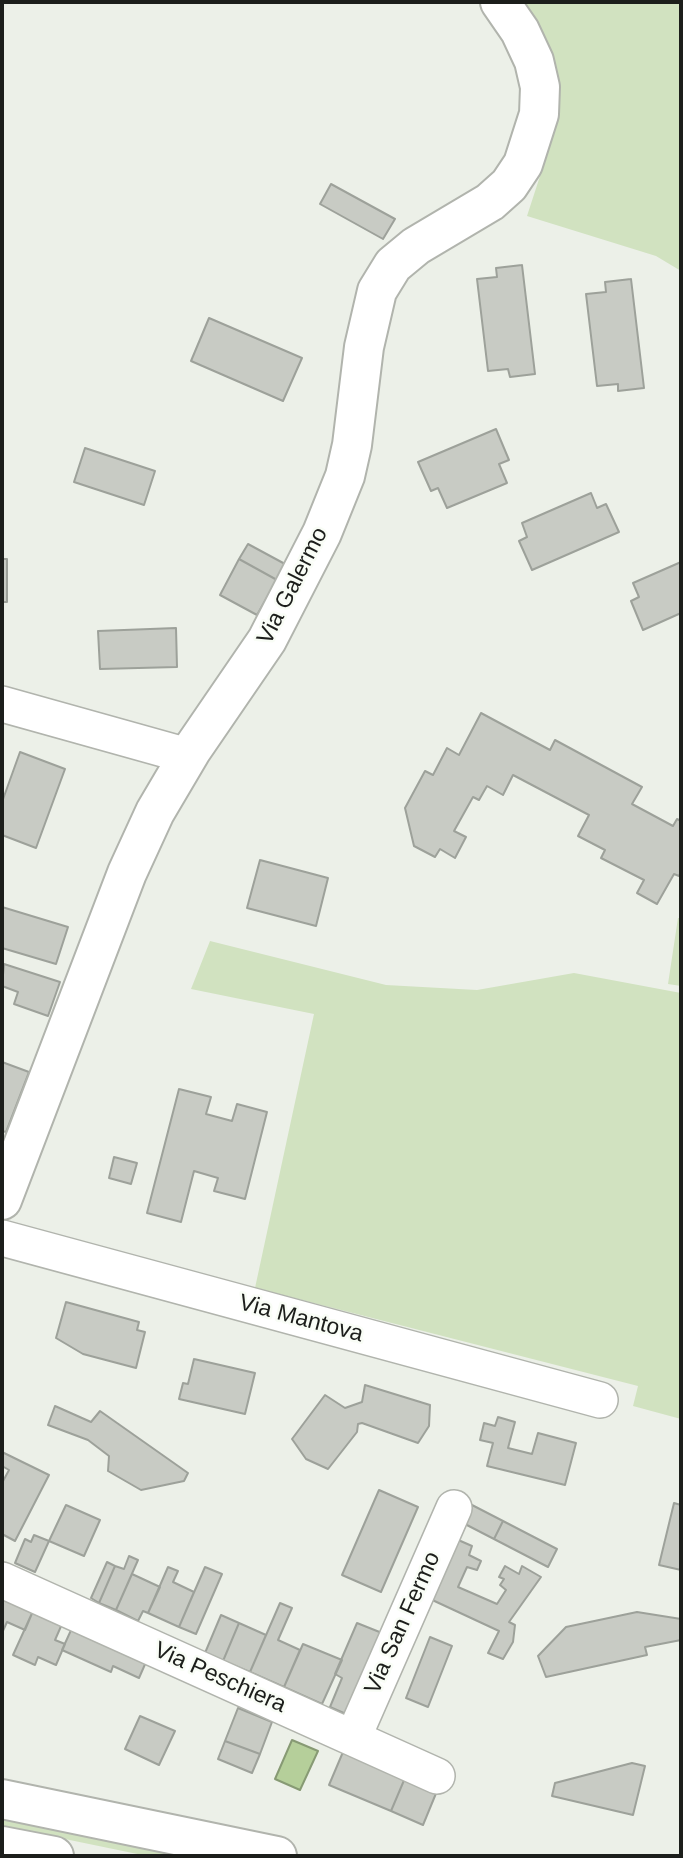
<!DOCTYPE html>
<style>
body{margin:0}
#map{position:relative;width:683px;height:1858px;overflow:hidden;background:#ecf0e8;font-family:Helvetica,sans-serif}
canvas{display:block}
.frame{position:absolute;inset:0;border:4px solid #1c1e1b;pointer-events:none}
</style>
<div id="map">
<canvas width="683" height="1858"></canvas>
<div class="frame"></div>
</div>
<script>
const ctx = document.querySelector('canvas').getContext('2d');
ctx.lineJoin = 'round';
function fill(path, color) {
  ctx.fillStyle = color;
  ctx.fill(path, 'evenodd');
}
function shape(rows) {
  const path = new Path2D();
  for (const r of rows) {
    path.moveTo(r[0], r[1]);
    for (let i = 2; i < r.length; i += 2) path.lineTo(r[i], r[i + 1]);
  }
  return path;
}
function stroke(path, color, width, dash) {
  ctx.strokeStyle = color;
  ctx.lineWidth = width;
  ctx.lineCap = dash ? 'butt' : 'round';
  ctx.setLineDash(dash || []);
  ctx.stroke(path);
}
function label(font, color, halo, rows, align = 'center') {
  ctx.font = font + ' Helvetica,sans-serif';
  ctx.lineWidth = 5;
  ctx.setLineDash([]);
  ctx.textBaseline = 'middle';
  ctx.strokeStyle = halo;
  ctx.fillStyle = color;
  for (const [text, x, y, turn = 0] of rows) {
    ctx.save();
    ctx.translate(x, y);
    ctx.rotate((+turn || 0) * Math.PI / 180);
    ctx.textAlign = isNaN(turn) ? turn : align;
    if (halo) ctx.strokeText(text, 0, 0);
    ctx.fillText(text, 0, 0);
    ctx.restore();
  }
}
fill(shape([
 [520,2,678,2,681,5,681,271,656,256,527,216,555,130,560,85,547,43],
 [678,918,681,918,681,986,668,984],
 [210,941,386,985,477,990,574,973,681,993,681,1419,633,1406,638,1386,255,1288,314,1014,191,989],
 [2,1818,189,1856,147,1856,2,1826]
]), '#d1e2c0');
const water = shape([
 [292,1740,318,1751,300,1790,275,1779,292,1740]
]);
fill(water, '#b5cf9a');
stroke(water, '#879a74', 2);
const building = shape([
 [331,184,395,219,383,239,320,204,331,184],
 [522,265,535,374,510,377,508,369,488,371,477,279,497,277,496,268,522,265],
 [631,279,644,388,618,391,618,384,597,386,586,294,606,292,605,282,631,279],
 [209,318,302,358,283,401,191,361,209,318],
 [496,429,509,460,499,464,507,483,447,508,438,488,431,491,418,462,496,429],
 [85,448,155,471,144,505,74,482,85,448],
 [591,493,597,508,606,504,619,532,532,570,519,541,527,537,522,523,591,493],
 [248,544,285,564,277,580,239,559,248,544],
 [2,559,7,559,7,602,2,602,2,559],
 [239,559,277,580,257,615,220,595,239,559],
 [681,562,681,613,643,630,631,601,639,597,633,583,681,562],
 [176,628,177,667,100,669,98,631,176,628],
 [481,713,550,750,555,740,642,787,632,804,673,826,677,819,681,821,681,871,679,876,674,874,657,904,637,893,644,880,601,858,605,850,578,836,589,815,513,775,503,795,487,786,479,800,473,797,454,831,466,837,455,858,440,849,435,857,414,846,405,808,425,771,433,775,447,748,459,755,481,713],
 [20,752,65,769,36,848,2,835,2,802,20,752],
 [260,860,328,878,316,926,247,908,260,860],
 [2,907,68,927,56,964,2,948,2,907],
 [4,964,60,982,48,1016,14,1004,18,992,2,986,4,964],
 [2,1062,29,1072,6,1132,2,1131,2,1062],
 [179,1089,211,1097,206,1114,232,1121,237,1104,267,1112,245,1199,214,1191,218,1178,194,1171,181,1222,147,1213,179,1089],
 [114,1157,137,1163,131,1184,109,1178,114,1157],
 [66,1302,139,1322,137,1330,145,1332,136,1368,83,1354,56,1338,66,1302],
 [194,1359,255,1373,245,1414,179,1399,183,1383,188,1384,194,1359],
 [365,1385,430,1405,429,1426,418,1443,362,1423,358,1424,357,1432,328,1469,306,1459,292,1439,325,1395,345,1408,362,1402,365,1385],
 [55,1406,91,1422,100,1411,188,1473,184,1481,141,1490,108,1471,109,1456,88,1440,48,1425,55,1406],
 [498,1417,515,1422,508,1448,532,1454,538,1433,576,1443,565,1485,487,1466,493,1443,480,1440,484,1423,495,1426,498,1417],
 [2,1452,49,1475,15,1541,2,1534,2,1483,9,1470,2,1466,2,1452],
 [379,1490,418,1507,381,1592,342,1575,379,1490],
 [674,1503,681,1505,681,1570,659,1565,674,1503],
 [66,1505,100,1520,84,1556,49,1541,66,1505],
 [472,1505,503,1521,494,1539,463,1523,472,1505],
 [503,1521,557,1549,548,1567,494,1539,503,1521],
 [34,1535,49,1541,35,1572,15,1563,25,1539,31,1542,34,1535],
 [456,1539,472,1546,469,1555,481,1561,477,1570,467,1567,458,1587,497,1604,506,1590,500,1585,504,1579,499,1577,505,1566,519,1574,522,1566,541,1577,509,1622,515,1625,513,1642,503,1659,488,1653,499,1631,428,1598,456,1539],
 [129,1556,138,1560,116,1610,99,1603,115,1566,124,1569,129,1556],
 [107,1562,115,1566,99,1603,91,1598,107,1562],
 [168,1567,178,1571,173,1582,194,1592,179,1627,148,1613,168,1567],
 [205,1567,222,1574,196,1634,179,1627,205,1567],
 [132,1574,160,1587,148,1613,143,1611,138,1621,116,1610,132,1574],
 [2,1597,33,1611,25,1630,7,1622,2,1633,2,1597],
 [280,1603,292,1608,278,1640,300,1650,284,1687,250,1672,280,1603],
 [33,1611,62,1624,55,1640,65,1644,56,1665,38,1657,35,1665,13,1655,33,1611],
 [637,1612,681,1619,681,1640,645,1647,647,1655,546,1677,538,1656,566,1627,637,1612],
 [221,1615,239,1623,223,1661,205,1653,221,1615],
 [239,1623,266,1635,250,1672,223,1661,239,1623],
 [357,1623,387,1635,353,1717,330,1707,342,1678,335,1674,357,1623],
 [72,1628,146,1662,139,1678,113,1666,111,1672,62,1650,72,1628],
 [430,1637,452,1646,428,1707,406,1698,430,1637],
 [303,1644,342,1660,322,1704,284,1687,303,1644],
 [238,1708,272,1722,260,1754,225,1741,238,1708],
 [140,1716,175,1731,159,1765,125,1749,140,1716],
 [225,1741,260,1754,252,1773,218,1759,225,1741],
 [343,1752,405,1778,391,1811,329,1785,343,1752],
 [632,1763,645,1766,633,1815,552,1796,555,1783,632,1763],
 [405,1778,437,1791,423,1825,391,1811,405,1778]
]);
fill(building, '#c8cbc4');
stroke(building, '#9da19a', 2);
const minor = shape([
 [2,704,188,756],
 [2,1238,600,1400],
 [2,1580,437,1776],
 [353,1738,454,1508]
]);
const major = shape([
 [2,1200,127,873,155,812,191,751,267,640,322,533,345,476,352,445,364,347,377,291,393,265,416,246,490,202,509,185,523,164,539,114,540,87,534,61,520,31,500,2],
 [2,1799,277,1856],
 [2,1846,54,1856]
]);
stroke(minor, '#b1b4ad', 38);
stroke(major, '#b1b4ad', 42);
stroke(minor, '#fff', 35);
stroke(major, '#fff', 38);
label('23px', '#1c1e1b', '#f9fdf6', [
 ["Via Galermo",293,586,-63],
 ["Via Mantova",301,1319,15],
 ["Via San Fermo",403,1623,-66],
 ["Via Peschiera",220,1678,24]
]);
</script>
